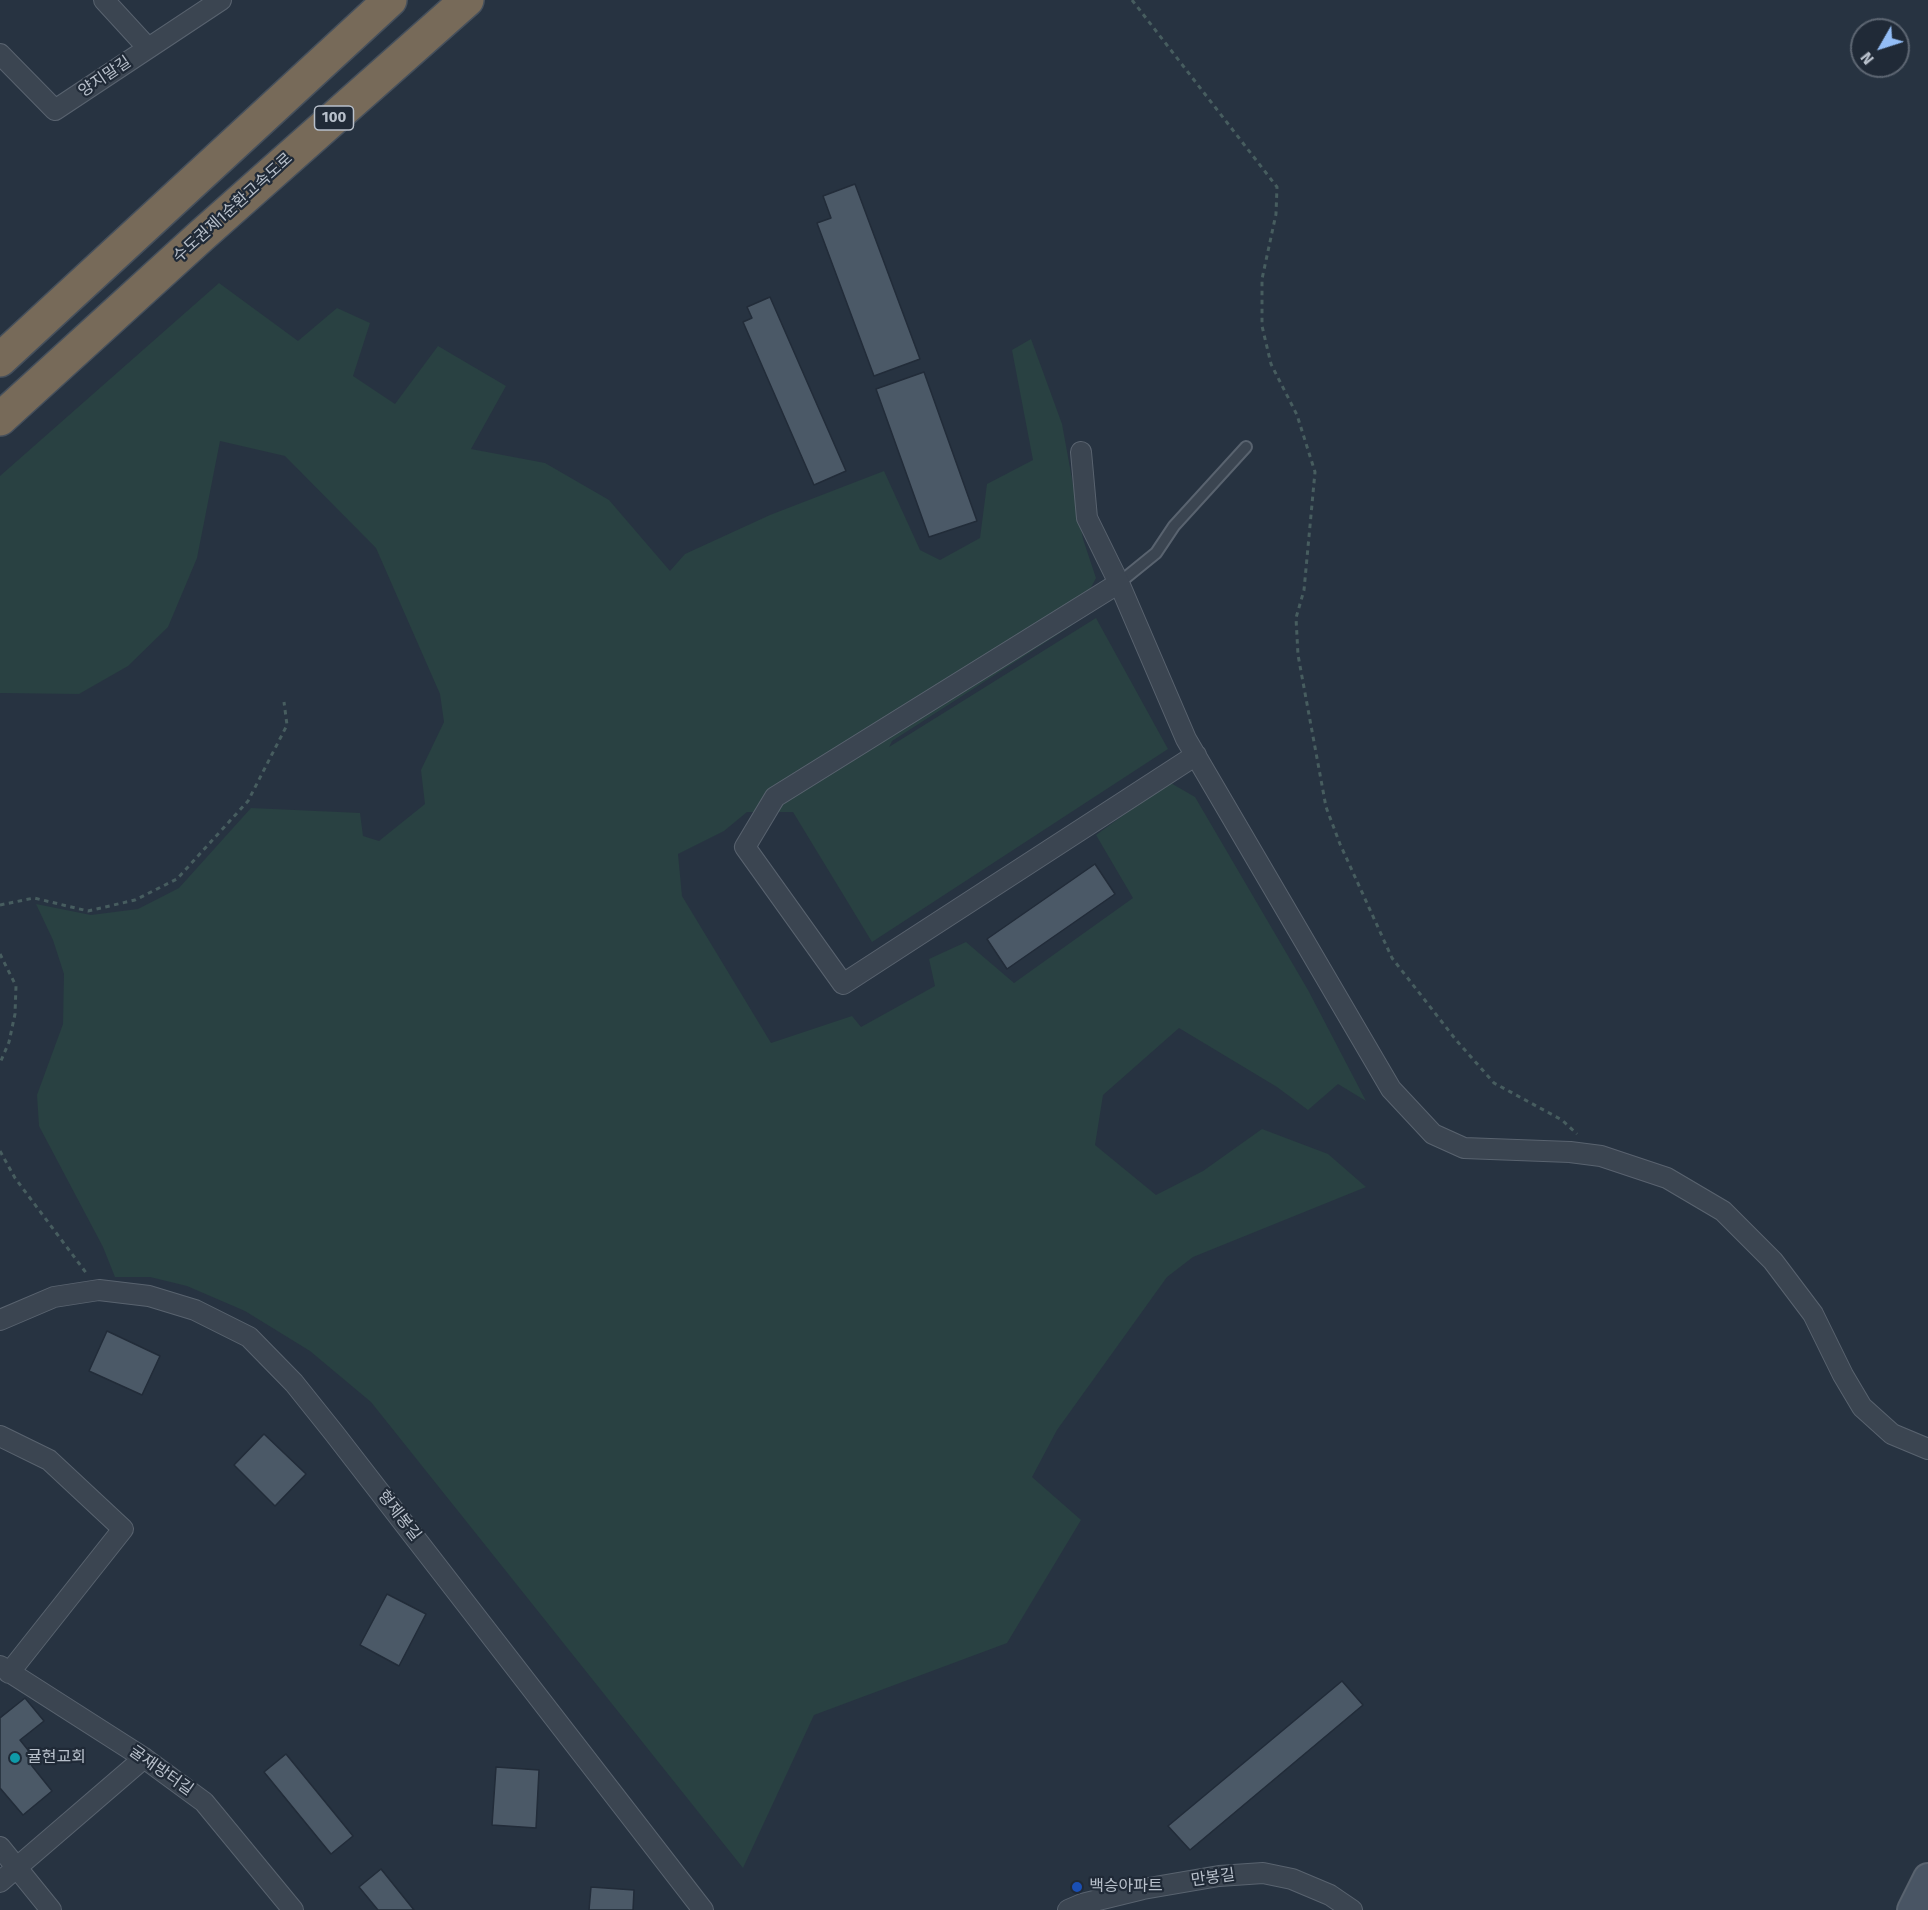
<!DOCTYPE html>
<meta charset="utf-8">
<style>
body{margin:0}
#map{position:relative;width:1928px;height:1910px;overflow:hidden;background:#273341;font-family:"Fira Sans",sans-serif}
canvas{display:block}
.north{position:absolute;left:1850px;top:18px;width:60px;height:60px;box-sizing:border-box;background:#202a37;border:2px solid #5d6672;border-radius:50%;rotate:231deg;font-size:16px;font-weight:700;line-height:24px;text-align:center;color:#b8c0cb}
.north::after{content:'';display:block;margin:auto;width:21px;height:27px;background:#93bdf6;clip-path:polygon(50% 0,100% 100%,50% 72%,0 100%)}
</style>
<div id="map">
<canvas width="1928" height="1910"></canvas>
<div class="north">N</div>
</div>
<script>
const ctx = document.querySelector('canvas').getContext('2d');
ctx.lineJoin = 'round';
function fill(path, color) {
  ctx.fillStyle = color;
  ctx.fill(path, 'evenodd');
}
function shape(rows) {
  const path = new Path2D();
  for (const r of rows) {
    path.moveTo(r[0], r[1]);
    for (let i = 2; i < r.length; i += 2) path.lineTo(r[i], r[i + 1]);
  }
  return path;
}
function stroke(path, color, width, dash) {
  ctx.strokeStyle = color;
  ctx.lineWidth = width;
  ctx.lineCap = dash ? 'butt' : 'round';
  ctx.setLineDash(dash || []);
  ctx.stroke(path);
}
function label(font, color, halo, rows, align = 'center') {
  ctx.font = font + ' "Fira Sans","Noto Sans KR",sans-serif';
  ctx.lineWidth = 4.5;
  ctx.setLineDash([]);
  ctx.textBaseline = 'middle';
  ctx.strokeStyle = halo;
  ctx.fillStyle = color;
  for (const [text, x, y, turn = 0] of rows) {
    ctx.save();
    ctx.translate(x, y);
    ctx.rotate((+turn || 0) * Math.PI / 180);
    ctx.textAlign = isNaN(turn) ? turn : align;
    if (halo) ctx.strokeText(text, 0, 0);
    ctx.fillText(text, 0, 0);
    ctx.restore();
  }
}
fill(shape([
 [219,283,298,341,337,308,370,323,353,376,395,404,438,346,506,386,471,449,545,463,609,500,670,571,685,554,770,515,884,471,920,550,940,560,980,538,987,484,1033,460,1012,350,1031,339,1062,424,1083,539,1096,578,1071,626,892,741,889,747,1096,618,1168,749,872,942,793,812,747,812,724,831,678,854,682,896,771,1043,852,1016,861,1027,935,986,929,959,966,942,1014,983,1133,898,1096,835,1169,782,1195,797,1308,990,1366,1101,1338,1084,1308,1110,1277,1087,1179,1028,1103,1095,1095,1145,1156,1195,1203,1171,1262,1129,1328,1154,1366,1187,1193,1257,1167,1277,1057,1430,1032,1477,1081,1520,1007,1643,814,1715,743,1868,371,1402,310,1351,245,1311,187,1286,150,1277,115,1277,103,1247,39,1126,37,1095,63,1024,64,974,53,940,36,904,91,915,138,909,179,888,251,808,360,813,363,836,379,841,425,804,421,770,444,722,440,694,376,548,285,456,220,441,197,558,168,627,128,666,79,694,0,693,0,476]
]), '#294142');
const building = shape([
 [855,184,920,359,874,376,817,223,831,218,823,196,855,184],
 [770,297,846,471,814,485,743,322,752,318,747,307,770,297],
 [924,372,977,521,929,537,876,389,924,372],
 [1095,864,1115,894,1007,969,987,939,1095,864],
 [107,1331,160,1356,142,1395,89,1371,107,1331],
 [264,1434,306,1474,275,1506,234,1465,264,1434],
 [387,1594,426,1614,399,1666,360,1645,387,1594],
 [1342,1681,1363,1705,1190,1850,1168,1826,1342,1681],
 [25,1698,44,1721,20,1740,28,1750,32,1766,52,1791,23,1815,0,1788,0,1718,25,1698],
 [286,1754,353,1836,331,1854,264,1772,286,1754],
 [496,1767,539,1770,536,1828,492,1825,496,1767],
 [381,1869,414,1910,378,1910,359,1887,381,1869],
 [591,1887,634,1890,633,1910,589,1910,591,1887]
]);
fill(building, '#4b5967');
stroke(building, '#222c39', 1.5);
const service = shape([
 [1119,583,1156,553,1174,526,1246,447]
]);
const minor = shape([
 [104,0,148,48],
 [0,54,55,110,221,0],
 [1081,452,1087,518,1119,583,1186,739,1391,1089,1433,1134,1464,1148,1570,1152,1601,1156,1667,1178,1723,1211,1773,1261,1813,1314,1843,1375,1862,1407,1892,1434,1928,1449],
 [1119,583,775,797,745,847,843,984,1196,755],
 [0,1320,54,1297,99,1290,149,1296,195,1310,249,1337,294,1383,334,1433,703,1910],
 [0,1436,49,1460,123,1529,9,1673],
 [0,1666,144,1758,204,1802,293,1910],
 [0,1847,51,1910],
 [0,1882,144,1758],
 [1068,1910,1082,1904,1143,1889,1219,1876,1263,1873,1292,1879,1330,1895,1352,1910]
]);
const secondary = shape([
 [1912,1910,1928,1878]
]);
const motorway = shape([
 [0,360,390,0],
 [0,419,201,236,467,0]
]);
stroke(service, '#59636f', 14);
stroke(minor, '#59636f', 22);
stroke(secondary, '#59636f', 32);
stroke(motorway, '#46505c', 36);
stroke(shape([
 [1132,0,1277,187,1276,214,1262,279,1262,326,1271,364,1297,415,1315,472,1304,590,1296,618,1298,655,1326,807,1340,844,1392,958,1456,1040,1494,1083,1562,1120,1577,1134],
 [0,905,34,898,88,911,135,900,177,879,248,801,287,725,284,702],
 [0,954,16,986,15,1014,9,1042,0,1063],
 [0,1151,15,1178,87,1274]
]), '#475d5f', 3, [4.5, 4.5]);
stroke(service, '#3b4551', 10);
stroke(minor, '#3b4551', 20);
stroke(secondary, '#495564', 28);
stroke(motorway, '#776a59', 33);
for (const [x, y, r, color] of [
 [15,1758,6,"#0f9aa8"],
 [1077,1887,6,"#1a4fb4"]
]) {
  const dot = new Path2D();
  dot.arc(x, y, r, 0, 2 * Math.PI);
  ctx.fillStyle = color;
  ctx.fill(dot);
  stroke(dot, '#202a37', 2);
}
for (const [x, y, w] of [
 [334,118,39]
]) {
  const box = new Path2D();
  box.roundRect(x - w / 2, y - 12, w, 24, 4.5);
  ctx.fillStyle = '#202a37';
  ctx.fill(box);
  stroke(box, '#b8c0cb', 1.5);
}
label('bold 15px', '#b8c0cb', null, [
 ["100",334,118]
]);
label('16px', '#b8c0cb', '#202a37', [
 ["양지말길",105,77,-34],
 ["수도권제1순환고속도로",233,208,-42],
 ["형제봉길",399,1516,52],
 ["굴재방터길",161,1771,35],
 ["만봉길",1213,1878,-8]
]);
label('16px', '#b8c0cb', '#202a37', [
 ["귤현교회",27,1758],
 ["백승아파트",1089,1887]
], 'left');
</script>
